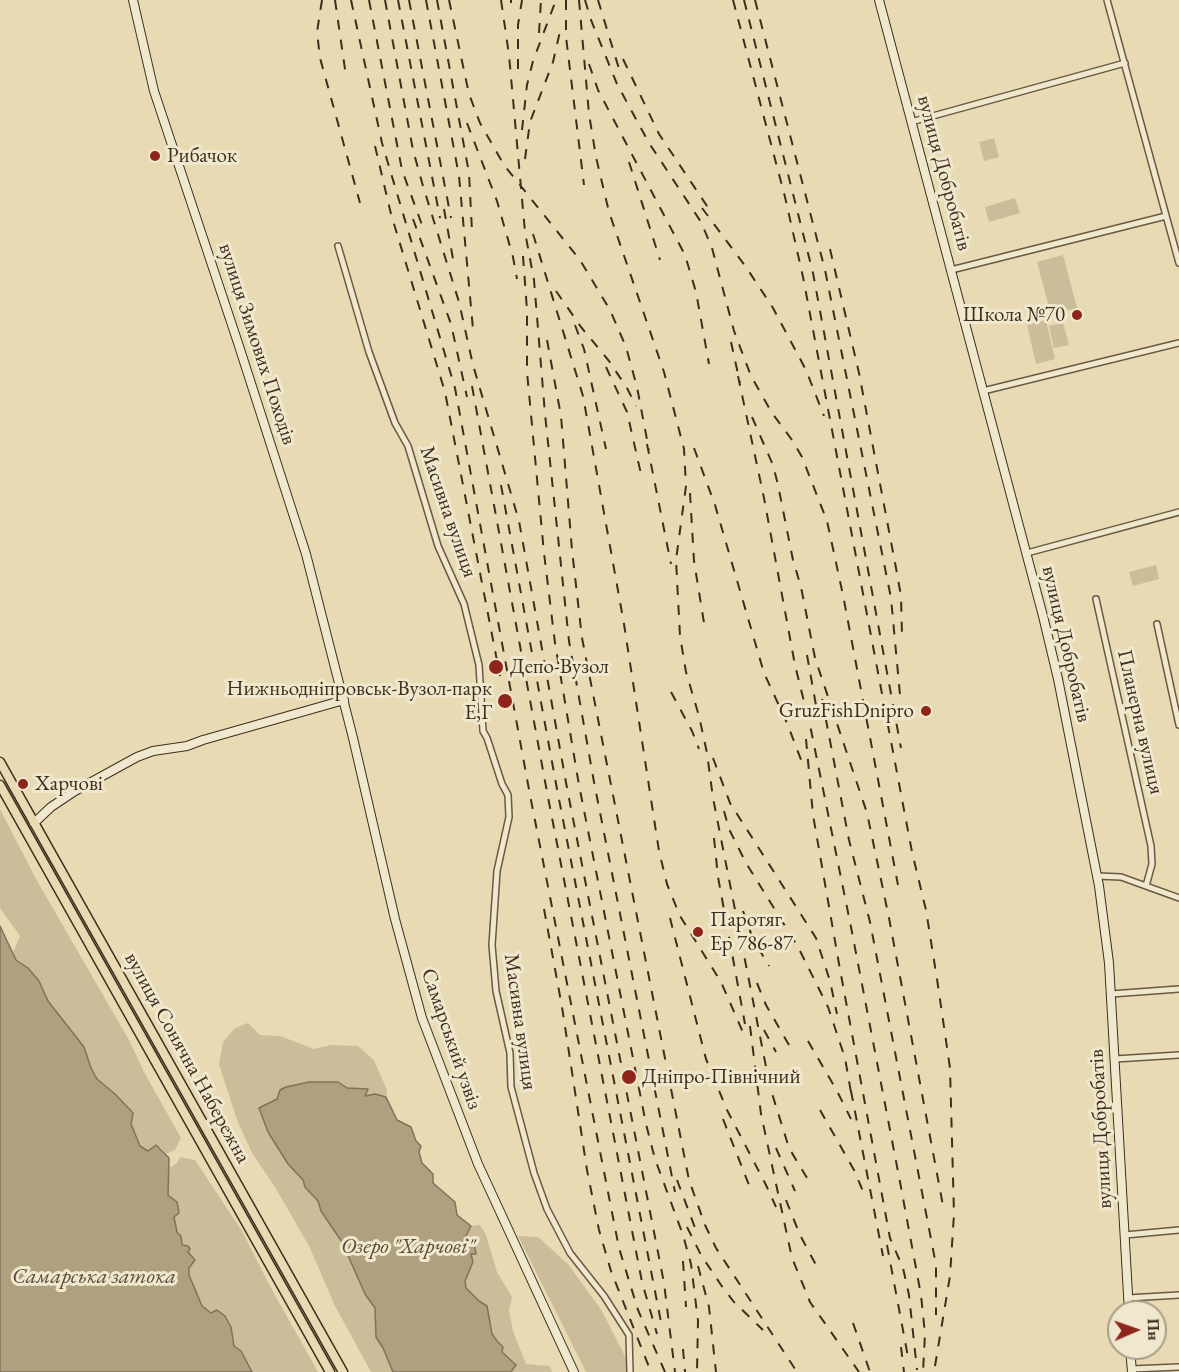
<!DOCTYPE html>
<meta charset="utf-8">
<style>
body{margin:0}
#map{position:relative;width:1179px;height:1372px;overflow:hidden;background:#e8dbb3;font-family:"EB Garamond",serif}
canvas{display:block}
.north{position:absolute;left:1107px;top:1300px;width:60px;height:60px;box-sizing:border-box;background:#f0e8ce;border:2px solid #a99d87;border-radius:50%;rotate:88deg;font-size:16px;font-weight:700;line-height:24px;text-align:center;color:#3f2d1d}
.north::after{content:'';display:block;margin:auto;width:21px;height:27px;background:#8f2418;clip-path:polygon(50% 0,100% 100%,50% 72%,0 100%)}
</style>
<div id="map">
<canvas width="1179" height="1372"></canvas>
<div class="north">Пн</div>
</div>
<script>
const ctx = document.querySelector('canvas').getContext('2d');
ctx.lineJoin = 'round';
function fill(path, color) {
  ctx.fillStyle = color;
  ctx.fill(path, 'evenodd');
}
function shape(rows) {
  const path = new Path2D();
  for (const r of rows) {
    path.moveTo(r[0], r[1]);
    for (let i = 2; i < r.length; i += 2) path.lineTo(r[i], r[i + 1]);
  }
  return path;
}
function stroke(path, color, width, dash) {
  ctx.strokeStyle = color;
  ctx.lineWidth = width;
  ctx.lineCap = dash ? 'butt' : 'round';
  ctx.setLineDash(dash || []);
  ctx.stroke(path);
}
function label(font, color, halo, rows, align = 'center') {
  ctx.font = font + ' "EB Garamond",serif';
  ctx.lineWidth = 6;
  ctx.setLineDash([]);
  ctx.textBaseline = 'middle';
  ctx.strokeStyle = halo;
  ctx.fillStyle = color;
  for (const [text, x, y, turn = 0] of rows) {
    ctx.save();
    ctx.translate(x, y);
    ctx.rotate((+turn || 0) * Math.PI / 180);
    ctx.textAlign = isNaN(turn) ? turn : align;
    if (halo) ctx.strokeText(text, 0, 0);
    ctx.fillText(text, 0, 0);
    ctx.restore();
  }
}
fill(shape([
 [994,138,999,157,984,161,979,142],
 [1015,198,1020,213,989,222,985,207],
 [1063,255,1077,308,1051,315,1037,262],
 [1046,320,1055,359,1036,364,1027,325],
 [1063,323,1069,345,1054,348,1049,326],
 [1156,565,1159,579,1133,586,1129,572],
 [0,809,36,879,129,1040,144,1072,181,1138,175,1150,166,1154,160,1147,148,1151,140,1147,131,1124,133,1113,115,1094,97,1079,91,1068,84,1047,48,1001,39,981,28,968,16,960,13,953,20,936,0,908],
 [248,1023,260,1035,280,1036,314,1049,330,1045,358,1046,374,1060,380,1074,387,1090,386,1097,375,1094,365,1096,368,1089,347,1088,338,1082,280,1090,277,1099,260,1108,268,1132,288,1164,303,1180,305,1187,318,1201,321,1211,342,1242,365,1294,375,1308,376,1337,383,1348,393,1372,371,1372,335,1306,309,1246,275,1187,252,1153,237,1120,219,1064,223,1042,235,1028],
 [180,1157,195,1160,242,1231,271,1288,318,1372,252,1372,234,1346,231,1327,202,1306,189,1275,189,1268,193,1264,177,1232,174,1217,179,1213,173,1200,168,1195,169,1168,177,1163],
 [480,1225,486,1235,497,1272,512,1297,509,1310,513,1331,526,1364,550,1366,552,1372,511,1372,502,1352,503,1347,497,1341,492,1334,487,1306,479,1301,466,1288,465,1281,473,1262,466,1236,471,1226],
 [518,1236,538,1237,568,1264,602,1311,633,1372,586,1372]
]), '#cbbd9a');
const water = shape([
 [0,926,16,960,28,968,39,981,48,1001,84,1047,91,1068,97,1079,115,1094,133,1113,131,1124,140,1146,148,1151,156,1145,169,1158,168,1195,177,1202,179,1213,174,1217,177,1232,181,1236,182,1245,188,1246,190,1249,188,1252,195,1260,189,1268,189,1275,202,1306,211,1313,217,1310,225,1316,231,1327,234,1346,241,1351,252,1372,0,1372,0,926],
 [309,1082,338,1082,347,1088,368,1089,365,1096,375,1094,386,1097,397,1120,411,1127,416,1141,421,1146,419,1152,422,1163,433,1174,433,1183,455,1202,457,1215,471,1226,466,1236,468,1241,474,1242,476,1254,471,1254,473,1262,465,1281,466,1288,479,1301,487,1306,492,1334,497,1341,503,1347,502,1352,516,1365,511,1372,393,1372,383,1348,376,1337,375,1308,365,1294,342,1242,321,1211,318,1201,305,1187,303,1180,288,1164,268,1132,259,1108,277,1099,280,1090,286,1087,309,1082]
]);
fill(water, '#afa080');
stroke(water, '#827258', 1.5);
const street = shape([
 [1107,0,1179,263],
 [911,122,1125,63],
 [338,246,369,352,395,423,408,446,438,546,464,604,479,665,483,731,487,738,502,784,508,795,509,817,497,871,492,945,496,991,510,1053,511,1087,534,1173,547,1209,570,1253,604,1296,629,1335,630,1372],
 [951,270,1166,216],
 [983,391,1179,343],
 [1027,553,1179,512],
 [1096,599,1151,846,1152,864,1146,886],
 [1157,624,1179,725],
 [1097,876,1121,877,1179,898],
 [1111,994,1179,989],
 [1115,1059,1179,1055],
 [1125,1235,1179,1230],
 [1128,1298,1179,1295],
 [1131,1369,1179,1367]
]);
const secondary = shape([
 [133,0,154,91,238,343,306,554,353,738,395,919,422,1018,478,1164,574,1372],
 [879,0,1043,616,1058,679,1099,886,1109,963,1129,1312],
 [34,823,51,807,75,791,137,757,153,751,187,746,203,740,344,700],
 [1130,1348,1132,1372]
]);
const primary = shape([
 [0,762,343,1372],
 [0,785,330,1372]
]);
stroke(street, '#695842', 8);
stroke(secondary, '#3f2d1d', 10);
stroke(primary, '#3f2d1d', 11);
stroke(street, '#f0e8ce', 5);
stroke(secondary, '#f0e8ce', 8);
stroke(primary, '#e8dbb3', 8);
stroke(shape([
 [322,0,317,32,320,58,360,203],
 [335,0,346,76],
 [351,0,382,143,455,388,530,795,619,1248,638,1310,665,1372],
 [369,0,402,170,422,225],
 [385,0,413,150,423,186,459,302,473,365,519,521,567,788,664,1283,675,1372],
 [398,0,440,218],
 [409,0,451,218],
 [426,0,459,176,473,329],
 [437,0,469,173,472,231],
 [449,0,469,94,480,123,504,165,580,260,610,310,626,347,637,387,649,450],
 [501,0,509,55,525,232,534,280,545,414,569,641,594,782,675,1192],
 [566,0,566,37,584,185],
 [579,0,589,114,596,157,609,212,664,372,684,449,686,486,676,560,680,636,686,672,699,716,707,753,713,798,770,1087,789,1148,810,1183],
 [585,0,591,20,617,84,649,143,701,222,712,248,734,331,751,376,772,413,792,440,802,457,827,521,843,595,898,885],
 [598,0,620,72],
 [733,0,785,197,803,277,912,852,926,910,937,979,950,1068,954,1214,950,1276,934,1372],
 [744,0,813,273,901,748],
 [755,0,825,270,891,598,900,695],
 [511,3,511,0],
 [539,33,541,0],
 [623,59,659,134,711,212],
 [589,64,598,90,685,255,696,292,709,364],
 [518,69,518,25,522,0],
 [467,123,497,201,513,257,517,279],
 [522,130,527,85,533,61,556,0],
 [375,146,391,214,445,392,500,676],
 [525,159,530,122,553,62,561,27],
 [629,162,660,260],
 [702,208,746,267,773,308,806,370,824,416],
 [444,209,453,259],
 [413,219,451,324,467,397],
 [533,234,583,396,624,624,659,851,667,884,680,916,721,982,745,1037],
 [830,249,859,373,896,568,901,596,902,635],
 [523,256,527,310,527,372,544,553,555,643,579,785,646,1124,655,1159,683,1235,691,1264,698,1321,697,1372],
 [556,291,581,327,609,361,627,388,636,406],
 [575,325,584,349,606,449],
 [547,340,561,416,572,550,582,638,689,1180,705,1225,716,1248,797,1372],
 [731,342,740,383],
 [606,367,627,412,641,474],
 [738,376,764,498,795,665,811,730,851,927,900,1182,921,1295,925,1334,923,1372],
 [472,386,547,792,642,1282,657,1334],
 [752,417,773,465,778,485,793,560,801,587,815,658,867,813,889,918,944,1211],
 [647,444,671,564],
 [694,448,715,505,764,673,787,723,803,765],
 [501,485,557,789,661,1322],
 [690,493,694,561,705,629],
 [807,655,817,711],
 [671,692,692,731,699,749],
 [822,699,849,840,870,922,936,1265,936,1315],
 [806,739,813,815,839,964,890,1238,903,1268,909,1295,917,1370],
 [713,758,730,803,816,938,830,981,837,1014],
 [724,811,729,829,746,863,798,947,828,1007,845,1058,852,1098],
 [714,838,718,877,745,1024],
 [544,909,562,1007,587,1170,599,1230,611,1271,651,1372],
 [743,911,753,939,769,966],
 [670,918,706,1059,727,1110,766,1185,776,1207],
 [757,983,766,1005,789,1045],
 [750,1026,761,1114,792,1258,810,1302,859,1372],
 [764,1030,776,1052],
 [808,1041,837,1091,851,1119],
 [851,1091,883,1256],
 [820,1110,854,1170,865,1196],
 [723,1119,751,1190],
 [776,1148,795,1191],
 [677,1180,697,1233],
 [786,1200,800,1235,816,1265],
 [687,1227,701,1255,721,1285,734,1302,763,1330],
 [887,1245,908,1357],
 [683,1261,686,1307],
 [698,1266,709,1307,716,1372],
 [853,1323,870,1372],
 [901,1347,904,1372],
 [683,1349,685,1372]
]), '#3f2d1d', 2, [10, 10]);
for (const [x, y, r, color] of [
 [155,156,6,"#8f2418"],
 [1077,315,6,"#8f2418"],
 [496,667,8,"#8f2418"],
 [505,701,8,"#8f2418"],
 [926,711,6,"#8f2418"],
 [23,784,6,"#8f2418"],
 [698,932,6,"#8f2418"],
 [629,1077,8,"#8f2418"]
]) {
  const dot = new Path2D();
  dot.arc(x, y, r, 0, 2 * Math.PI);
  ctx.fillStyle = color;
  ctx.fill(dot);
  stroke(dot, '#f0e8ce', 2);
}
label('21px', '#3f2d1d', '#f0e8ce', [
 ["Рибачок",167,156],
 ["Школа №70",1065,315,"right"],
 ["Депо-Вузол",510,667],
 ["Нижньодніпровськ-Вузол-парк",492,689,"right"],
 ["Е,Г",492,713,"right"],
 ["GruzFishDnipro",914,711,"right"],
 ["Харчові",35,784],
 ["Паротяг",710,920],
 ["Ер 786-87",710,944],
 ["Дніпро-Північний",642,1077]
], 'left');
label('21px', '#3f2d1d', '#f0e8ce', [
 ["вулиця Добробатів",944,173,75],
 ["вулиця Зимових Походів",257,344,72],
 ["Масивна вулиця",448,512,71],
 ["вулиця Добробатів",1066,644,77],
 ["Планерна вулиця",1140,722,77],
 ["Масивна вулиця",520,1022,82],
 ["Самарський узвіз",451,1039,71],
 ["вулиця Сонячна Набережна",187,1058,61],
 ["вулиця Добробатів",1101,1129,-93]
]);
label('italic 22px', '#5b4a36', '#f0e8ce', [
 ["Озеро \"Харчові\"",408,1247],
 ["Самарська затока",94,1277]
]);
</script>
